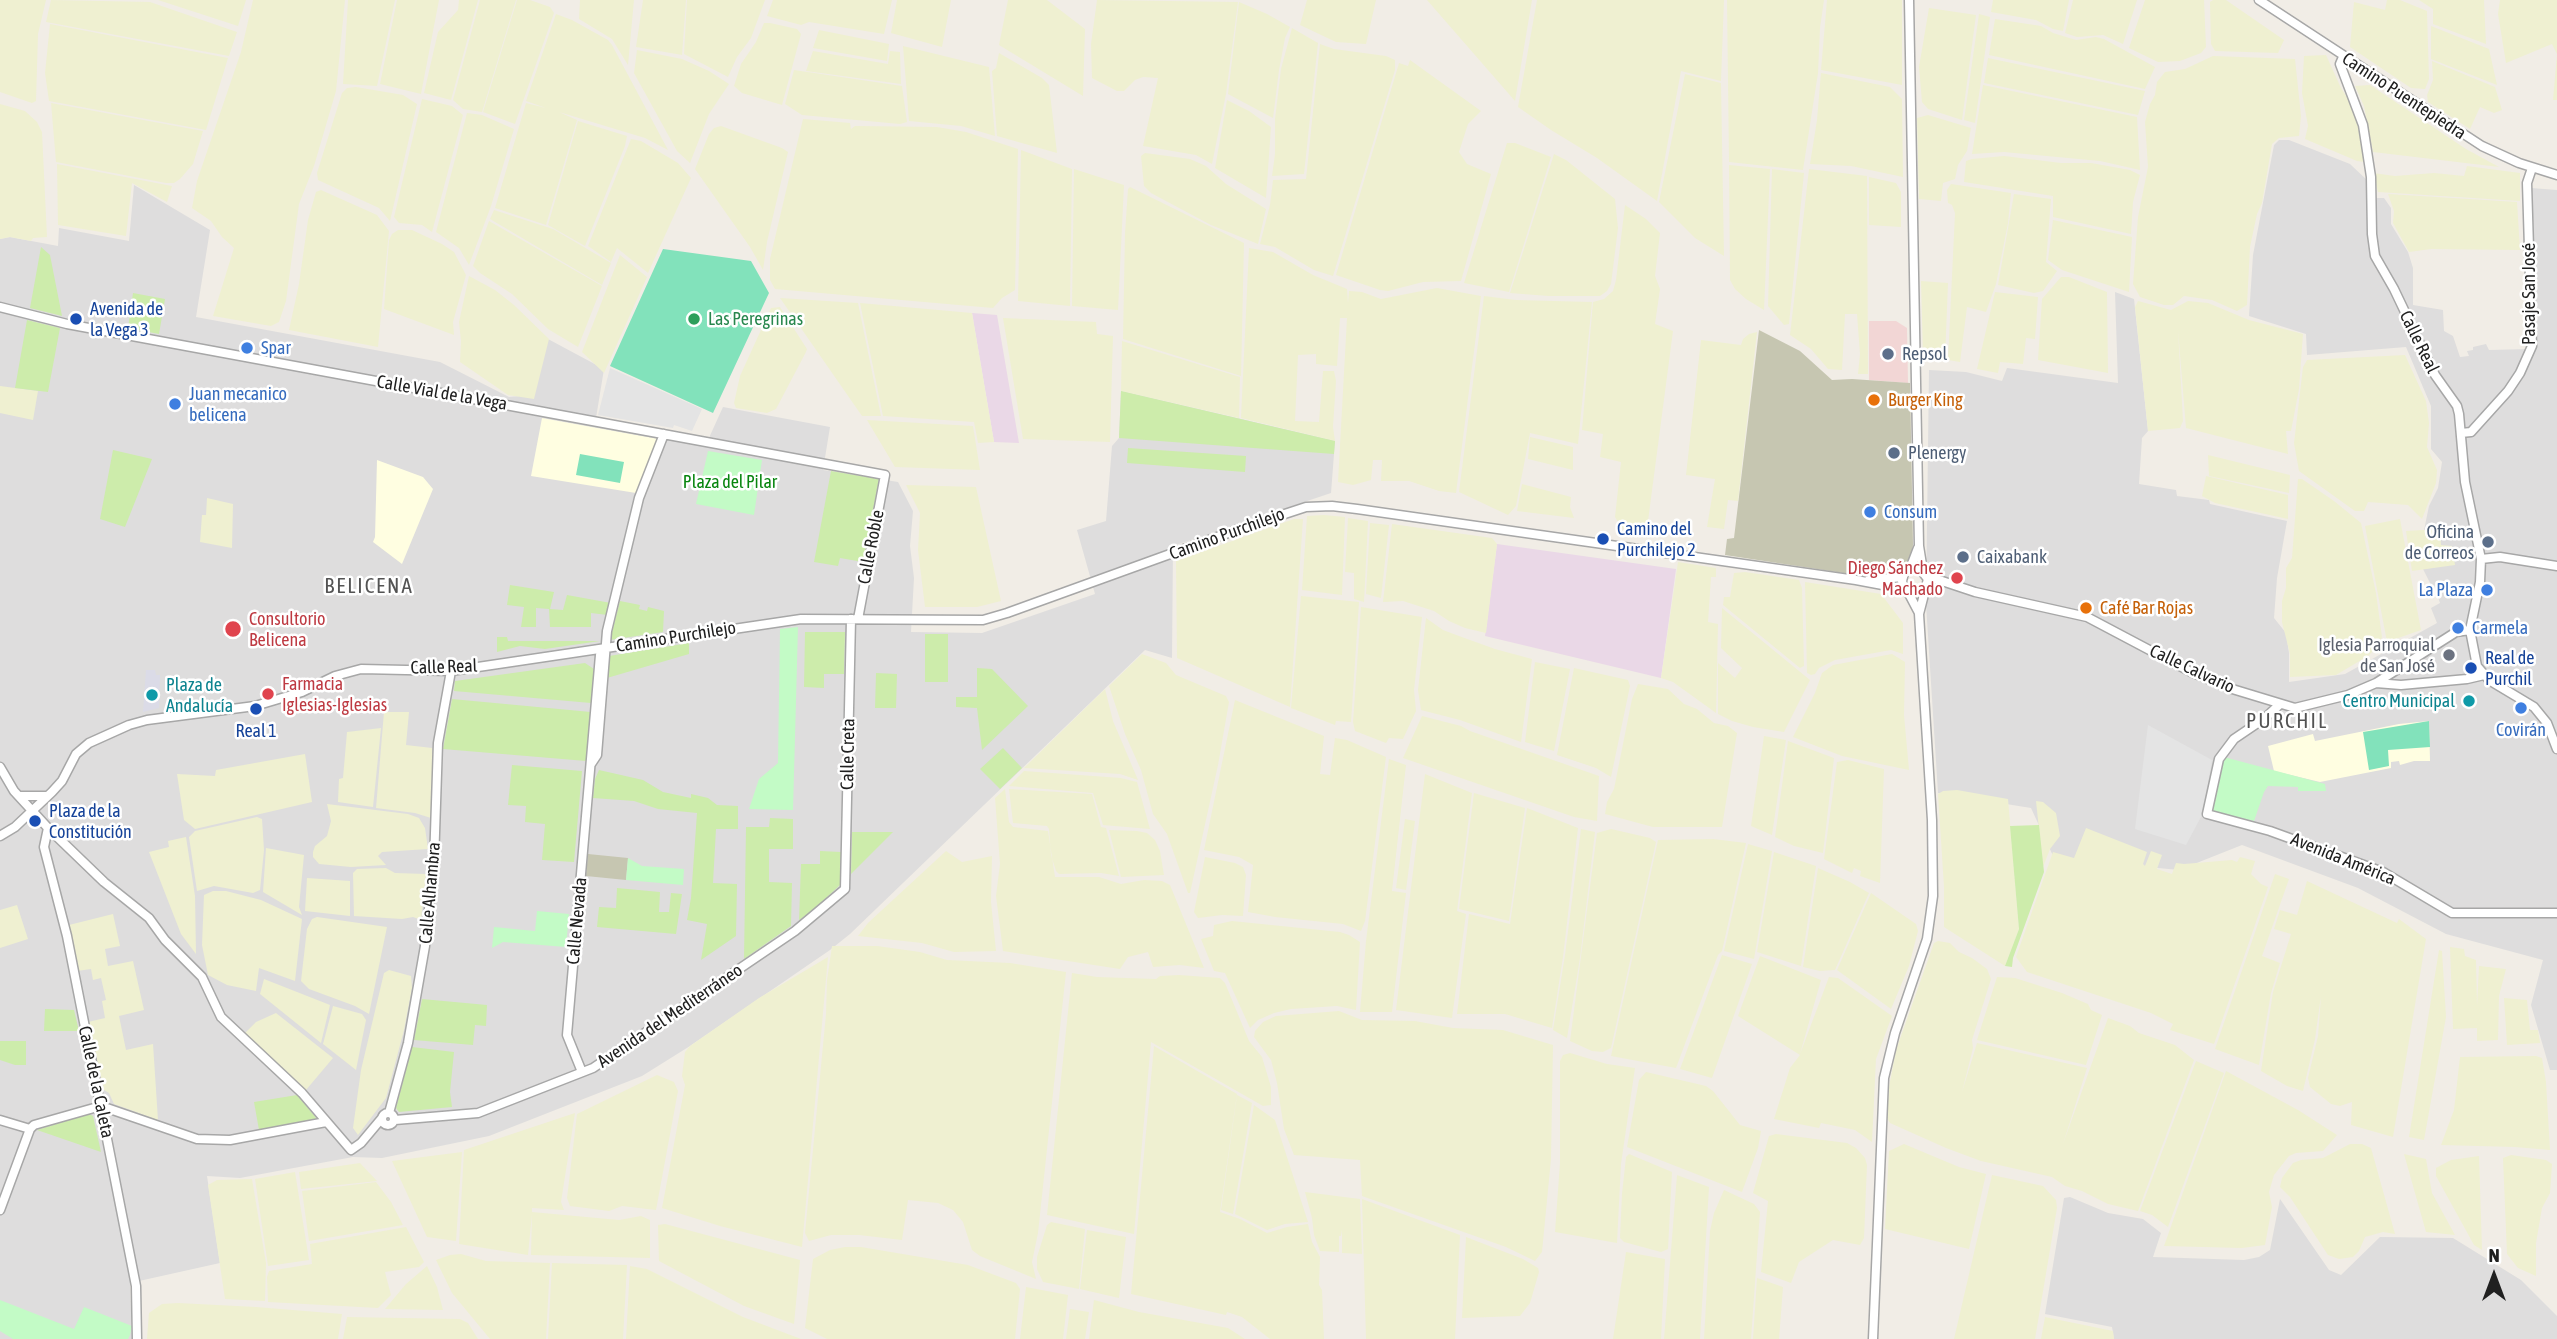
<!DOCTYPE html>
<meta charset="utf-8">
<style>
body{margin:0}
#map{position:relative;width:2557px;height:1339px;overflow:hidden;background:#f1ede6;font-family:"Asap Condensed",sans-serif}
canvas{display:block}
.north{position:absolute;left:2459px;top:1241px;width:70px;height:70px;-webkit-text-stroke:5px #fff;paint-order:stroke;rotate:0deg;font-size:19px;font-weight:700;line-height:28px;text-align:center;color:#202020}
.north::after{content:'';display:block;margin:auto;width:24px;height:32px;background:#202020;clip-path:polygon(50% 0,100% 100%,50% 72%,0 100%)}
</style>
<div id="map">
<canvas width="2557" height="1339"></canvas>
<div class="north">N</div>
</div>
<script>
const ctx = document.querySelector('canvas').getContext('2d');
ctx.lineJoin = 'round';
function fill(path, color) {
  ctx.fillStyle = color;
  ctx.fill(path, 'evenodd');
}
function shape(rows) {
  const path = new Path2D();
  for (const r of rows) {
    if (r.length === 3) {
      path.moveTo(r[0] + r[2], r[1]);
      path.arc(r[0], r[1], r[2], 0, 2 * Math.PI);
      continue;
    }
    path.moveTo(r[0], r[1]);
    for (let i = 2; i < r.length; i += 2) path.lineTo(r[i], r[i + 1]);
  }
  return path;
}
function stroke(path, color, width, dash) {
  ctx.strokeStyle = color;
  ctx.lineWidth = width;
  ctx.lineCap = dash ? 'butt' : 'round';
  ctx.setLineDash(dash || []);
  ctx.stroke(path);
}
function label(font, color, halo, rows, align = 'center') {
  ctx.font = font + ' "Asap Condensed",sans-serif';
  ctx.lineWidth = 5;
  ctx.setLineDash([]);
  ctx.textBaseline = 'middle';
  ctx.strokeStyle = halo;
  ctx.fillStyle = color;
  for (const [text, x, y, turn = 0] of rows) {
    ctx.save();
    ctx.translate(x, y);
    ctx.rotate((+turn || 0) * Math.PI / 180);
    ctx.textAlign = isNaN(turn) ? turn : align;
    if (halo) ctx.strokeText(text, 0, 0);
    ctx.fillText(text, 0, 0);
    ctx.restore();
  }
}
fill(shape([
 [2279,140,2289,140,2350,164,2368,181,2369,198,2384,198,2391,208,2391,224,2408,252,2413,268,2413,305,2443,310,2444,331,2453,336,2460,357,2469,356,2467,351,2473,350,2473,347,2486,344,2489,350,2529,349,2537,343,2531,188,2557,190,2557,1070,2550,1070,2531,1005,2543,960,2446,934,2358,888,2242,845,2179,870,2054,858,2031,808,1938,793,1926,604,1929,370,1966,372,2002,381,2007,368,2118,383,2115,292,2134,299,2148,431,2142,438,2139,484,2176,490,2177,496,2209,500,2210,504,2287,521,2277,578,2274,618,2286,633,2289,653,2289,682,2345,674,2437,623,2431,608,2440,603,2435,588,2433,589,2423,569,2454,564,2440,546,2440,529,2424,530,2429,506,2438,488,2442,462,2431,449,2431,406,2406,347,2307,355,2306,334,2249,316,2253,255,2274,145],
 [134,185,210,230,196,317,440,362,509,397,529,395,548,339,604,369,596,418,708,440,723,407,830,427,823,470,898,482,913,511,910,546,914,578,911,632,982,633,1095,594,1077,530,1106,521,1112,446,1119,438,1121,391,1335,441,1331,493,1173,546,1172,658,1145,650,850,934,830,950,690,1046,642,1076,489,1136,382,1158,353,1157,240,1178,207,1176,220,1263,130,1283,132,1339,0,1339,0,239,10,237,58,246,59,228,129,241],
 [2070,1197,2108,1213,2143,1219,2161,1233,2153,1257,2244,1260,2259,1257,2270,1250,2280,1199,2329,1270,2341,1275,2380,1237,2453,1238,2521,1280,2557,1316,2557,1339,2114,1339,2112,1327,2045,1314,2064,1198]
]), '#dedddd');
fill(shape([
 [1869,321,1896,321,1907,328,1908,383,1869,380]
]), '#f2d6d5');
fill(shape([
 [972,313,997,315,1019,443,994,442],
 [1497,544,1676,569,1661,678,1485,636]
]), '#ead8e7');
fill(shape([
 [542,418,658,439,636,493,531,476],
 [377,460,423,477,433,489,402,564,373,542,375,537],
 [2429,721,2430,761,2414,761,2400,765,2399,761,2391,762,2391,768,2320,782,2274,771,2268,746,2313,734,2315,741,2399,724]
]), '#fffee1');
fill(shape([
 [1759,330,1800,351,1832,380,1852,379,1910,383,1913,545,1911,558,1896,572,1883,576,1863,576,1725,555,1727,539,1734,538],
 [588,854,628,858,626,880,586,876]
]), '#c6c6b1');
fill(shape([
 [0,0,46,0,38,34,36,101,32,103,0,92],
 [51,0,150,2,237,32,229,56,46,22],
 [158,0,246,0,238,26],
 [253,0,345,0,336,91,314,166,299,204,286,301,279,322,271,326,213,316,234,248,222,237,211,221,192,208,197,181,241,52],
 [348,0,395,0,377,86,343,84],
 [397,0,439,0,421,94,380,84],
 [459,0,478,0,451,100,424,93,438,32,458,10],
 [480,0,516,0,482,112,463,109,453,100],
 [517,0,530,0,550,7,554,13,515,124,483,112],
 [580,0,634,0,628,65,612,39,579,19],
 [643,0,686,0,682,55,636,47],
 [687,0,765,0,751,38,737,57,728,77,684,54],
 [773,0,892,0,884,34,809,22,801,25,767,16],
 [897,0,951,0,942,47,891,33],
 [1008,0,1047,0,1085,29,1083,96,999,45],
 [1097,0,1238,2,1226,94,1212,164,1196,155,1143,146,1158,78,1143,77,1135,80,1124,91,1117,91,1092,78,1091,44],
 [1307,0,1376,0,1366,44,1336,42,1300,25],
 [1427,0,1532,0,1515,101],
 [1537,0,1724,0,1721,81,1681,71,1657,201,1597,158,1551,130,1518,107],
 [1727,0,1824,0,1820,28,1818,73,1803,170,1729,162],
 [1827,0,1902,0,1902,85,1821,70],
 [1993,0,2069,0,2063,31,2053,29,2036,20,1991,12],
 [2073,0,2137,0,2123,44,2103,35,2077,37,2065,33],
 [2145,0,2204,0,2206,47,2201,53,2180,61,2158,62,2129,48],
 [2213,0,2226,0,2284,40,2278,53,2215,51,2211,44,2210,2],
 [2387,0,2400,0,2427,11,2429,79,2425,89,2411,88,2350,47,2354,2,2385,10],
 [2419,0,2484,0,2486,44,2433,24,2433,9],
 [2500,0,2557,0,2557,100,2553,100,2557,54,2552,44,2506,63,2498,14],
 [1239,2,1267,14,1290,27,1285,38,1279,70,1273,118,1228,94],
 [1929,8,1976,15,1962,120,1928,109,1922,102,1919,67],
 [556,14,572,20,608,40,612,45,668,150,645,138,559,112,577,120,546,225,495,208,526,103,546,108,526,101],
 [1979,14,1990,17,1975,123,1964,120],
 [1995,19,2041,26,2053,33,2076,40,2096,37,2104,39,2155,67,2145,89,1989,55],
 [764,23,770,23,797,29,801,34,782,105,742,93,734,86,741,64,756,42],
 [50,24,228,58,206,130,49,101,45,73],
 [2431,26,2489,49,2497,85,2431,59],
 [1292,28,1318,43,1304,174,1272,176,1275,154,1275,119,1281,69],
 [819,30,889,44,887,61,813,48],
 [1320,44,1334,49,1386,56,1395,60,1395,70,1333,276,1314,270,1275,247,1260,244,1270,205,1273,180,1306,179],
 [903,46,989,67,995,136,961,126,909,121],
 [637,50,682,59,709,71,729,84,709,114,690,163,677,151,634,73],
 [813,51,888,64,890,51,900,52,901,84,806,71],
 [999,53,1042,78,1049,85,1057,153,997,136,992,71,996,68],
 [2326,55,2341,88,2354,108,2361,131,2365,162,2357,161,2305,139,2308,126,2302,93,2304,56],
 [2213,56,2295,59,2301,116,2299,136,2279,138,2272,144,2262,203,2257,214,2250,247,2247,305,2237,311,2212,300,2184,296,2173,305,2164,305,2140,297,2133,284,2138,217,2148,167,2145,122,2150,104,2155,95,2157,82,2165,72,2185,69],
 [1988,58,2145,91,2138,115,1984,83],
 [1410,60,1481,111,1468,124,1459,152,1467,164,1491,174,1461,281,1423,282,1388,291,1380,290,1336,275,1399,63,1408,66],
 [2432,61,2495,87,2502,110,2494,113,2480,107,2470,129,2428,102,2427,95,2433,80],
 [794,70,902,86,907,122,900,124,802,115,785,104],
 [1821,73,1890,87,1902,99,1903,177,1851,166,1810,164,1817,120],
 [1685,74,1721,83,1724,256,1695,238,1659,202],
 [1983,85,2137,117,2140,170,2100,161,2004,152,1972,154],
 [2370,85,2466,149,2499,167,2373,152,2364,106,2355,86],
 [356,87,403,95,417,104,390,221,379,208,318,180,317,173,342,93,347,88],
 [422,99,452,106,463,115,432,232,422,225,399,223,394,217],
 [1227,100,1249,111,1271,127,1266,198,1215,168],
 [51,103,203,131,193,164,180,179,174,183,166,183,56,162],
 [0,104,25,111,37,122,42,132,47,237,33,238,31,241,10,237,0,239],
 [467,113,482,115,514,129,491,206,469,265,459,248,436,232],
 [1928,115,1971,128,1967,151,1958,165,1955,179,1943,183,1941,201,1919,199,1917,118],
 [803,119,850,123,851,129,855,126,937,127,966,132,1018,149,1015,290,1002,298,993,308,775,289,770,280,770,259],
 [578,121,627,136,625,146,585,246,548,225],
 [721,126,782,148,788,152,767,242,763,270,750,247,695,169,709,134,714,128],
 [631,139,641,141,678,163,691,178,648,273,617,248,611,262,588,246],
 [1507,143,1515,143,1551,157,1509,292,1464,283],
 [1021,150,1072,169,1070,306,1018,301],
 [1145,153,1190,159,1206,166,1226,184,1266,209,1258,244,1211,225,1151,193,1144,186,1141,156],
 [1554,154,1566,160,1615,199,1618,228,1611,284,1607,291,1600,296,1549,296,1510,293],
 [2004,156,2061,163,2091,163,2130,170,2140,175,2133,202,2131,234,2053,217,2053,196,1964,182,1966,161,1972,159],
 [57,164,172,186,167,202,132,183,126,236,58,225],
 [1729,165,1770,169,1764,310,1746,299,1735,289,1730,280],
 [2467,166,2520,173,2520,201,2378,192,2373,173,2395,176,2434,173,2464,176],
 [1074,169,1124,185,1118,310,1072,306],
 [1772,169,1804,173,1789,324,1784,325,1768,306],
 [1809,169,1867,176,1868,374,1858,374,1860,354,1857,314,1845,314,1842,370,1828,369,1811,349,1790,335],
 [1869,177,1896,183,1901,192,1901,227,1869,225],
 [1951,184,2011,193,2008,223,1996,284,1986,312,1967,307,1960,362,1948,360,1955,213,1952,205,1948,203,1947,190],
 [1130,187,1244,243,1241,376,1123,339,1125,233,1128,189],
 [321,190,377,215,389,231,378,347,289,330,299,284,308,220,316,192],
 [2014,194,2051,199,2046,262,2057,271,2043,291,2034,293,1998,285],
 [2388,194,2517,202,2520,250,2431,249,2409,252,2393,223,2394,211],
 [1625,205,1646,219,1660,233,1655,276,1660,289,1655,324,1673,331,1648,521,1637,529,1628,531,1621,527,1615,517,1621,462,1600,457,1603,434,1582,430,1593,302,1604,299,1613,291,1616,280],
 [494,210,553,229,611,263,602,285,490,219],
 [2053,220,2132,237,2129,292,2062,270,2048,260],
 [489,221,602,286,578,347,548,329,512,294,480,273,473,266],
 [398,230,412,230,442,244,454,252,466,275,453,322,454,335,384,309,389,240,392,234],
 [1249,248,1273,252,1313,275,1347,289,1348,303,1349,291,1362,292,1381,299,1437,288,1481,296,1456,493,1439,491,1409,481,1381,481,1382,460,1373,460,1371,480,1353,485,1338,482,1347,318,1340,318,1337,366,1316,364,1316,354,1298,355,1295,421,1319,422,1323,371,1334,371,1336,381,1333,427,1335,441,1241,418],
 [620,255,647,277,604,373,582,352],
 [469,276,495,290,514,305,549,339,534,399,508,395,460,362,461,341,459,322],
 [2061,277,2069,277,2107,292,2108,373,2038,360,2042,299],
 [1921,281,1948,283,1945,359,1923,357],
 [1995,292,2038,297,2035,339,2026,338,2023,364,2000,362,1998,373,1977,369],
 [1484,296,1516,300,1592,302,1578,444,1530,433,1516,506,1508,515,1459,492],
 [780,298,858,303,881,416,862,416],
 [2138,301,2171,310,2188,301,2208,303,2249,320,2303,334,2299,389,2291,431,2286,431,2288,454,2186,428,2178,330,2183,421,2180,428,2148,431,2135,307],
 [860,303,972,313,994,442,978,443,974,422,883,416],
 [780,307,807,349,806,352,776,409,767,413,736,408,734,403,740,376,771,308],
 [1003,318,1096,322,1097,334,1113,336,1110,442,1023,439],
 [1757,332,1738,501,1728,500,1724,529,1707,527,1715,479,1686,475,1701,340,1741,345,1743,339,1749,334],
 [1122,341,1240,377,1239,418,1121,391],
 [2405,355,2426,401,2429,423,2427,447,2437,470,2436,483,2422,519,2408,505,2368,502,2364,511,2355,511,2299,471,2294,443,2303,367,2307,360],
 [0,386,38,391,33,420,0,413],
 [867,420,973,426,980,470,895,467],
 [1530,437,1573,447,1573,470,1528,459],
 [2208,455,2290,475,2289,493,2209,476],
 [2206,476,2288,495,2288,519,2215,503,2202,496],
 [2298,479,2302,479,2334,501,2361,523,2376,593,2382,637,2377,647,2368,656,2336,675,2290,677,2290,654,2282,622,2282,601,2286,588,2286,568,2292,558],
 [1522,484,1571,497,1570,507,1574,518,1517,511],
 [906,485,976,487,1001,601,977,607,925,607,918,550,920,513],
 [207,498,233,504,232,548,200,542,202,515,206,515],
 [1324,515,1345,517,1342,595,1302,590,1307,516],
 [1348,518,1368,521,1364,602,1354,599,1354,573,1345,572],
 [1294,519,1303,519,1290,707,1177,658,1176,561],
 [2400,519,2421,630,2387,642,2365,526],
 [1370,523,1389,525,1381,598,1366,594],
 [1392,524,1492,538,1497,544,1486,633,1465,628,1449,621,1434,611,1403,601,1383,602],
 [2440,529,2441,545,2452,546,2455,565,2412,571,2406,531],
 [1678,562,1716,568,1716,577,1711,577,1708,622,1718,624,1716,713,1673,682,1661,678],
 [1745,572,1799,580,1802,588,1804,666,1800,668,1723,605,1724,597,1730,597,1734,573],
 [1805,582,1881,594,1903,623,1903,654,1891,650,1835,660,1819,668,1815,674,1811,675,1807,673],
 [1301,596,1359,602,1351,722,1336,721,1335,725,1291,708],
 [1361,607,1422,617,1414,690,1416,711,1403,739,1389,738,1386,743,1355,731,1353,722],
 [1722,608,1810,680,1784,732,1753,727,1732,721,1718,714,1718,663,1735,678,1742,668,1721,648],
 [1426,618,1443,630,1459,636,1495,649,1532,659,1521,742,1460,720,1421,710,1418,690],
 [1142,654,1166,663,1176,675,1226,696,1229,702,1218,765,1190,893,1188,893,1167,834,1153,814,1141,770,1125,734,1109,686],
 [1892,654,1905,662,1904,715,1909,770,1842,756,1793,737,1815,693,1822,673,1833,665],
 [1535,662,1570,669,1554,751,1525,742],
 [1574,668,1628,680,1630,686,1611,777,1596,768,1557,755],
 [1638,684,1668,689,1684,704,1697,709,1714,723,1728,726,1737,733,1722,827,1653,827,1605,814,1607,802,1614,789,1632,699],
 [1105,689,1113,721,1138,780,1120,774,1024,768],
 [1235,700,1324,736,1320,774,1330,775,1335,738,1347,740,1386,757,1365,921,1361,931,1343,924,1275,917,1248,912,1253,865,1239,857,1204,850],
 [384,712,409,712,406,745,432,748,434,772,431,818,415,813,376,808],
 [1422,716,1461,726,1470,731,1599,776,1597,821,1574,817,1403,758],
 [381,728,373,807,338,802,339,779,343,778,347,732],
 [1764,736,1786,740,1772,835,1751,826],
 [1788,741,1834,758,1823,853,1794,846,1775,837],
 [305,754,312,802,195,829,184,820,177,774,215,776,216,770],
 [1389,759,1406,765,1392,891,1406,893,1392,1012,1360,1012,1366,941],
 [1848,760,1884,769,1880,883,1860,876,1861,871,1854,868,1852,873,1824,859,1837,762],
 [1024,771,1121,778,1137,782,1150,829,1103,825,1093,793,1009,786],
 [1425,774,1472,793,1457,911,1466,914,1452,1018,1396,1010],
 [1005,789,1009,822,1013,827,1048,831,1055,877,1099,877,1121,884,1144,880,1162,881,1170,885,1204,968,1180,965,1153,967,1148,952,1128,957,1120,969,1003,951,996,896,1000,864,995,798],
 [1009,789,1092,794,1101,827,1106,828,1119,876,1101,873,1059,874,1056,871,1051,855,1049,829,1047,826,1013,823],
 [1957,790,2008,799,2019,929,2005,966,1944,927,1944,887,1938,794,1943,791],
 [1474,793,1525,808,1509,921,1459,909],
 [2036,801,2043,802,2056,813,2060,836,2050,849,2043,867],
 [327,804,408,814,419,818,425,828,428,849,382,852,378,856,386,865,351,867,319,864,313,857,313,852,315,846,327,836,331,821],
 [1527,808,1578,828,1563,957,1552,1028,1505,1014,1457,1014,1469,914,1510,924],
 [257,817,262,819,264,850,260,890,253,893,214,886,197,891,189,837,195,831],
 [1405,819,1415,821,1406,890,1396,888],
 [2086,828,2147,852,2143,864,2145,866,2151,851,2162,855,2157,869,2172,874,2176,863,2184,864,2232,860,2237,862,2240,857,2255,861,2251,874,2261,884,2268,887,2214,1044,2170,1030,2173,1024,2151,1013,2027,972,2016,957,2053,852,2074,858],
 [1581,829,1595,832,1580,958,1567,1038,1553,1030,1565,955],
 [1611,829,1650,838,1656,842,1611,1048,1603,1052,1592,1051,1570,1041,1597,833],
 [1109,830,1137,831,1147,833,1155,840,1160,851,1164,875,1121,877],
 [186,837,195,896,196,954,181,934,149,852,169,847,168,841],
 [1713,839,1746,843,1722,951,1718,955,1676,1068,1611,1056,1658,840],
 [1748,844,1772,851,1754,959,1724,951],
 [266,848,304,855,299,907,302,915,263,892],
 [946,851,962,862,992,856,991,902,996,951,954,952,922,943,858,936,868,923],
 [1774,852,1816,866,1801,966,1757,952],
 [1205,857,1235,863,1243,867,1246,875,1243,916,1222,915,1198,918,1194,912],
 [386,868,395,873,426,874,421,920,413,917,402,919,354,916,353,873,357,869],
 [1818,868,1850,882,1869,893,1835,970,1820,971,1803,967],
 [2275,874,2289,879,2262,956,2280,963,2271,993,2259,1065,2215,1049],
 [307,878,350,881,350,916,305,911],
 [2307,881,2397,923,2399,919,2426,939,2393,1137,2351,1125,2352,1102,2340,1106,2331,1104,2310,1087,2308,1078,2318,1036,2321,996,2315,1039,2303,1091,2287,1086,2261,1071,2273,992,2291,934,2274,929,2280,910,2297,915],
 [213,891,226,891,261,900,302,919,295,981,259,968,256,991,227,985,208,975,202,945,204,895],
 [1871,893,1916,924,1918,931,1909,966,1891,1009,1837,970],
 [17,905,28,939,0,948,0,910],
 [113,914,120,946,105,949,108,966,133,961,144,1010,119,1016,126,1050,153,1044,158,1120,114,1104,109,1093,104,1090,88,1022,105,1018,102,1001,106,1000,101,978,93,980,91,969,77,971,69,925],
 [317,917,387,927,369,1014,355,1006,309,989,301,981,307,929,312,919],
 [1232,921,1340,932,1349,935,1360,942,1356,1010,1337,1006,1291,1009,1274,1013,1258,1020,1250,1028,1225,973,1214,971,1201,939,1213,936,1214,925],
 [1938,941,1950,943,1959,952,1972,958,1987,969,1991,979,1972,1040,1973,1048,1962,1092,1977,1043,2087,1068,2063,1144,2108,1018,2130,1026,2139,1033,2175,1045,2194,1060,2138,1211,2108,1204,2082,1191,2065,1186,2052,1177,1981,1161,1946,1148,1890,1123,1887,1118,1889,1087,1896,1050,1934,943],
 [832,946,877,946,920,952,947,960,1010,963,1066,972,1038,1233,1032,1262,1036,1279,980,1256,972,1250,963,1222,953,1210,938,1203,908,1200,902,1240,859,1235,831,1235,809,1241,805,1233,826,1014,827,980],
 [2450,947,2464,949,2465,956,2476,960,2477,1006,2479,966,2506,969,2499,996,2498,1040,2477,1041,2477,1028,2453,1029],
 [2439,950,2442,951,2446,1017,2424,1140,2409,1137],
 [1722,955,1752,964,1712,1078,1680,1069],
 [1760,956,1821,980,1800,1054,1829,977,1838,978,1892,1016,1876,1059,1872,1142,1855,1130,1821,1123,1819,1128,1774,1119,1790,1068,1800,1055,1738,1016],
 [828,957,802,1247,720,1226,662,1208,685,1085,682,1076,685,1052,690,1046,759,998],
 [389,970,411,976,412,988,404,1030,386,1098,358,1135,353,1128,361,1070,384,973],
 [1072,973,1097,977,1156,979,1160,976,1179,975,1220,978,1225,983,1249,1041,1262,1057,1271,1087,1271,1105,1263,1106,1151,1042,1134,1234,1047,1215],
 [1997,977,2015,978,2062,993,2088,1004,2091,1010,2102,1015,2086,1065,1977,1040],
 [264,979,330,1005,321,1043,260,994],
 [2504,998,2527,1000,2530,1030,2538,1030,2540,1043,2507,1045],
 [333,1006,362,1014,366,1020,356,1070,323,1044],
 [1339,1011,1362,1020,1415,1021,1453,1028,1503,1030,1553,1045,1551,1159,1542,1252,1535,1261,1506,1247,1362,1196,1360,1160,1294,1155,1284,1129,1277,1083,1271,1060,1254,1037,1255,1031,1263,1022,1276,1016],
 [276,1013,333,1058,306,1090,244,1034,256,1022],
 [1154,1046,1237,1094,1220,1212,1240,1219,1267,1233,1287,1227,1308,1224,1312,1242,1320,1257,1319,1285,1322,1290,1324,1339,1270,1339,1242,1317,1227,1312,1226,1315,1131,1294],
 [1570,1053,1607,1064,1635,1068,1621,1164,1617,1243,1555,1232,1560,1163,1560,1061,1563,1055],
 [2536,1056,2542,1058,2546,1082,2550,1150,2515,1147,2441,1145,2454,1110,2460,1057],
 [2196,1061,2224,1073,2168,1227,2152,1215,2140,1211],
 [2226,1071,2298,1110,2337,1135,2323,1151,2296,1153,2289,1156,2274,1175,2269,1192,2272,1207,2265,1245,2242,1248,2164,1246],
 [1646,1072,1706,1086,1713,1091,1740,1125,1761,1131,1758,1148,1742,1192,1627,1147,1639,1080],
 [657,1075,674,1082,678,1091,656,1210,622,1206,609,1211,570,1206,567,1198,577,1114],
 [1237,1095,1252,1103,1233,1214,1221,1210],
 [1254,1105,1275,1120,1308,1222,1285,1224,1267,1230,1235,1214],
 [575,1113,561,1202,564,1210,532,1208,532,1212,619,1220,641,1216,650,1220,650,1258,531,1255,532,1214,528,1255,459,1244,464,1150],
 [1776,1134,1847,1143,1856,1148,1865,1158,1867,1165,1864,1238,1860,1245,1833,1240,1799,1262,1791,1283,1761,1272,1768,1201,1753,1193,1769,1136],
 [1904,1144,1959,1167,1986,1174,1969,1249,1885,1229,1889,1151],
 [2350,1144,2362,1144,2371,1148,2395,1234,2383,1232,2365,1237,2359,1251,2353,1257,2339,1259,2328,1255,2290,1197,2280,1187,2282,1178,2293,1163,2301,1160,2323,1158],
 [462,1152,456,1241,427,1237,392,1161],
 [1629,1154,1672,1172,1668,1249,1661,1252,1624,1242,1620,1238,1622,1194,1626,1157],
 [2404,1154,2426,1159,2432,1193,2455,1235,2426,1232],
 [2511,1155,2546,1160,2552,1164,2550,1193,2542,1208,2536,1243,2536,1276,2518,1268,2507,1254,2503,1158],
 [2479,1156,2482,1250,2474,1245,2436,1176,2436,1168,2451,1160],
 [360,1163,377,1181,301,1189,299,1172],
 [295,1172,309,1260,268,1266,255,1179],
 [1677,1175,1709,1187,1700,1339,1664,1339],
 [1992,1175,2043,1186,2056,1200,2057,1208,2035,1339,1954,1339],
 [252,1179,266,1263,265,1301,225,1299,208,1185,217,1180],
 [376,1182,391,1202,403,1225,309,1241,302,1191],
 [1724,1190,1754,1204,1760,1212,1751,1339,1704,1339,1710,1231,1714,1213],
 [1305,1192,1360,1199,1362,1254,1342,1253,1342,1230,1341,1236,1339,1236,1339,1252,1320,1251,1314,1235,1312,1218],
 [1362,1199,1460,1235,1455,1339,1366,1339],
 [1051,1222,1085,1229,1079,1289,1043,1282,1037,1269,1037,1257,1047,1225],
 [665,1224,800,1260,794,1324,744,1306,659,1261,658,1225],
 [406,1227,424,1262,419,1267,385,1272,391,1295,378,1308,268,1302,267,1277,269,1271,312,1264,310,1244],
 [1087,1230,1126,1237,1119,1298,1080,1289],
 [1466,1237,1523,1259,1538,1268,1539,1272,1530,1303,1520,1316,1462,1318],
 [845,1247,861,1247,968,1265,1016,1283,1020,1289,1015,1339,827,1339,805,1328,813,1259,830,1250],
 [1626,1252,1665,1259,1661,1339,1613,1339],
 [461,1254,486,1261,550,1263,546,1339,490,1339,452,1293,436,1260,450,1255],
 [552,1263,627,1265,623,1339,548,1339],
 [427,1266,437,1287,443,1310,385,1309,406,1284],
 [630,1266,647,1269,743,1317,801,1339,626,1339],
 [1757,1278,1783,1287,1779,1339,1753,1339],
 [1026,1287,1068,1295,1063,1339,1020,1339],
 [1094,1300,1139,1312,1228,1328,1245,1339,1089,1339],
 [178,1303,256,1307,342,1314,338,1339,147,1339,149,1313,162,1304],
 [1070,1309,1089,1312,1085,1339,1066,1339],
 [347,1317,460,1319,468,1323,478,1339,343,1339],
 [2045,1317,2113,1331,2114,1339,2041,1339]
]), '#eff0d1');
fill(shape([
 [41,247,50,255,62,316,30,308],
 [133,293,165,299,159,334,128,328],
 [27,320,60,328,48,392,15,388],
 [1121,391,1335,441,1334,454,1119,438],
 [1128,448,1246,456,1245,472,1127,463],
 [113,450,152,459,125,527,100,519],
 [831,471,879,479,863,562,840,558,838,566,814,562],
 [510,585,554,592,550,609,563,610,567,595,611,603,608,615,591,613,591,627,550,627,549,609,536,608,536,627,521,627,524,607,507,605],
 [620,601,640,605,639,609,647,611,648,607,664,611,663,632,610,640],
 [805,632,845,632,844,674,824,674,824,688,804,687],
 [925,634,948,634,948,682,925,682],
 [497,637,507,637,508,641,600,641,545,649,520,646,497,652],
 [689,643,689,654,607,678,609,656],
 [585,663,594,669,591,703,454,691,455,681],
 [977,668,992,669,1028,706,982,750,977,708,956,707,956,697,977,697],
 [876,673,897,674,896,708,875,708],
 [452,699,591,712,586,761,443,749],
 [1003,748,1022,768,1000,789,980,769],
 [512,765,582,771,574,862,542,860,545,824,525,822,526,806,508,805],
 [599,770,643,780,663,792,691,798,691,794,708,798,717,805,738,806,738,829,716,829,713,883,737,884,736,936,701,960,707,924,687,920,691,898,697,813,658,809,634,801,593,798,595,779],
 [770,818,793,819,793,849,769,849,769,882,792,883,791,926,744,959,746,827,769,827],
 [2039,825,2044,872,2013,958,2012,967,2005,966,2019,929,2010,826],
 [852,832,893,832,851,874],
 [820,851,841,852,840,885,812,911,799,920,801,864,820,864],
 [617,888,660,892,659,912,669,912,671,893,682,894,676,934,597,927,599,907,616,908],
 [422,999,487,1005,486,1026,475,1025,473,1045,414,1040],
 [45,1009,74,1010,79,1031,44,1031],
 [0,1041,26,1041,26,1065,15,1065,0,1060],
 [412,1047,454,1052,450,1092,452,1107,399,1112,396,1108],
 [297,1095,317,1119,259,1130,254,1102],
 [89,1114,93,1116,101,1152,37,1130]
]), '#cdecab');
fill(shape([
 [708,451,762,460,754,515,696,504],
 [798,627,793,810,749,809,759,779,778,763,780,629],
 [2224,757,2325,784,2326,791,2298,791,2298,787,2268,786,2264,792,2254,821,2212,811],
 [628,858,642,866,684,869,683,885,626,880],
 [537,911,569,914,566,947,503,942,492,948,494,927,535,931],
 [0,1300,74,1329,84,1307,132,1326,130,1335,128,1339,13,1339,0,1331]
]), '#c3fbc6');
fill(shape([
 [663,249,751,261,769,293,713,413,610,366],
 [580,454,624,462,620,483,576,475],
 [2429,721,2430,747,2388,750,2389,766,2369,770,2363,732]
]), '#82e2bb');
fill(shape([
 [610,368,702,409,692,431,674,425,673,428,598,415],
 [2148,725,2212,760,2202,815,2186,845,2135,829]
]), '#e4e4e4');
fill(shape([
 [146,670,155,670,156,675,160,675,159,708,143,712]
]), '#dbdbe7');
const minor = shape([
 [1909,0,1919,546,1923,571],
 [2259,0,2482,146,2519,163,2557,175],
 [2343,57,2340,64,2363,125,2371,177,2372,234,2375,256,2394,289,2435,375,2457,406,2459,414,2465,482,2481,559,2480,582,2470,630,2477,666,2489,680,2534,707,2547,723,2557,749],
 [0,307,67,324,885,475,858,619],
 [2461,433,2471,432,2508,391,2520,373,2532,346,2527,183,2532,168],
 [1918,548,1910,569,1904,573,1902,581,1904,589,1909,594,1919,613],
 [2481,559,2500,557,2557,566],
 [1927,576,1975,592,2087,617,2191,672,2229,688,2295,708,2348,695,2376,683,2456,632,2470,630],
 [1869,580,1903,577],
 [2376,683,2401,685,2467,679,2484,675],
 [2279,705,2265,718,2234,739,2219,759,2207,814,2270,831,2383,872,2452,913,2557,913],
 [591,764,597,755,607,631,639,498,664,434],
 [0,767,14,791,48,828,104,882,149,918,165,940,202,977,221,1017,302,1093,351,1150,361,1143,382,1118],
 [20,796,46,796],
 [48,828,44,847,67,936,136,1286,137,1339],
 [0,836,15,827,52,792,62,781,76,754,89,743,129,725,147,720,255,706,302,692,335,676,361,669,451,671,801,619,983,620,1007,613,1242,528,1306,507,1332,506,1357,509,1856,580,1904,589],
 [582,1072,567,1035,600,655,605,648],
 [388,1119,6],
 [389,1113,408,1043,425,946,434,863,438,743,451,671],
 [0,1120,30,1129,34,1125,101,1106,197,1139,230,1140,326,1122],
 [395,1120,478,1113,593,1068,795,931,845,889,851,619],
 [0,1210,30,1129],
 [1873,1339,1884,1078,1895,1033,1927,939,1933,896,1932,820,1919,614,1928,579,1921,570,1910,569]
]);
stroke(minor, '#a7a7a7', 11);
stroke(minor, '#fff', 8);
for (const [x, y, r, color] of [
 [76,319,7,"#1a4fb4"],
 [694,319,7,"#2e9e5b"],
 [247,348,7,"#3f7fe0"],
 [1888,354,7,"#5c6f8a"],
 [1874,400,7,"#e8710a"],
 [175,404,7,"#3f7fe0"],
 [1894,453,7,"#5c6f8a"],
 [1870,512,7,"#3f7fe0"],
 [1603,539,7,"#1a4fb4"],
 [2488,542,7,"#5c6f8a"],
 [1963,557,7,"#5c6f8a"],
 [1957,578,7,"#e0444e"],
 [2487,590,7,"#3f7fe0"],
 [2086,608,7,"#e8710a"],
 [2458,628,7,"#3f7fe0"],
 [233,629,9,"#e0444e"],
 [2449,655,7,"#6b7280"],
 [2471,668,7,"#1a4fb4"],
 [268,694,7,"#e0444e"],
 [152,695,7,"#0f9aa8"],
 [2469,701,7,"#0f9aa8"],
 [2521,708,7,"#3f7fe0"],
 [256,709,7,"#1a4fb4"],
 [35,821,7,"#1a4fb4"]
]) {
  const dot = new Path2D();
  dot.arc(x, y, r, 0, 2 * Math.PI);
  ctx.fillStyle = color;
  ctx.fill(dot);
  stroke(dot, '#fff', 2.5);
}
label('18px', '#202020', '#fff', [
 ["Camino Puentepiedra",2404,96,33],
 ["Pasaje San José",2529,294,-90],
 ["Calle Real",2419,342,64],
 ["Calle Vial de la Vega",442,393,10],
 ["Camino Purchilejo",1227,534,-20],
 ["Calle Roble",871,547,-79],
 ["Camino Purchilejo",676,637,-9],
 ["Calle Real",444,667,-2],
 ["Calle Calvario",2192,669,25],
 ["Calle Creta",848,754,-89],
 ["Avenida América",2343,859,22],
 ["Calle Alhambra",430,893,-85],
 ["Calle Nevada",577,921,-85],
 ["Avenida del Mediterráneo",670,1016,-34],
 ["Calle de la Caleta",96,1082,78]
]);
label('18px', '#164399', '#fff', [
 ["Avenida de",90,309],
 ["la Vega 3",90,330],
 ["Camino del",1617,529],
 ["Purchilejo 2",1617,550],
 ["Real de",2485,658],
 ["Purchil",2485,679],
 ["Real 1",256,731,"center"],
 ["Plaza de la",49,811],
 ["Constitución",49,832]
], 'left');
label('18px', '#27864d', '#fff', [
 ["Las Peregrinas",708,319]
], 'left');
label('18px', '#366cbe', '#fff', [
 ["Spar",261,348],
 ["Juan mecanico",189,394],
 ["belicena",189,415],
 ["Consum",1884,512],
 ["La Plaza",2473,590,"right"],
 ["Carmela",2472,628],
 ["Covirán",2521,730,"center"]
], 'left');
label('18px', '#4e5e75', '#fff', [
 ["Repsol",1902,354],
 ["Plenergy",1908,453],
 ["Oficina",2474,532,"right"],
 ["de Correos",2474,553,"right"],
 ["Caixabank",1977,557]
], 'left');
label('18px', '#c56008', '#fff', [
 ["Burger King",1888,400],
 ["Café Bar Rojas",2100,608]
], 'left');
label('18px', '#08850f', '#fff', [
 ["Plaza del Pilar",730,482]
]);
label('18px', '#be3a42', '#fff', [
 ["Diego Sánchez",1943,568,"right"],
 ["Machado",1943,589,"right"],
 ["Consultorio",249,619],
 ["Belicena",249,640],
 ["Farmacia",282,684],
 ["Iglesias-Iglesias",282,705]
], 'left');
label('18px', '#5b616d', '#fff', [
 ["Iglesia Parroquial",2435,645],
 ["de San José",2435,666]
], 'right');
label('18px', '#0d838f', '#fff', [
 ["Plaza de",166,685],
 ["Andalucía",166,706],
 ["Centro Municipal",2455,701,"right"]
], 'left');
ctx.letterSpacing = '2px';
label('21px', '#535353', '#fff', [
 ["BELICENA",369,586],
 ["PURCHIL",2287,721]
]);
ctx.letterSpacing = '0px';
</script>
